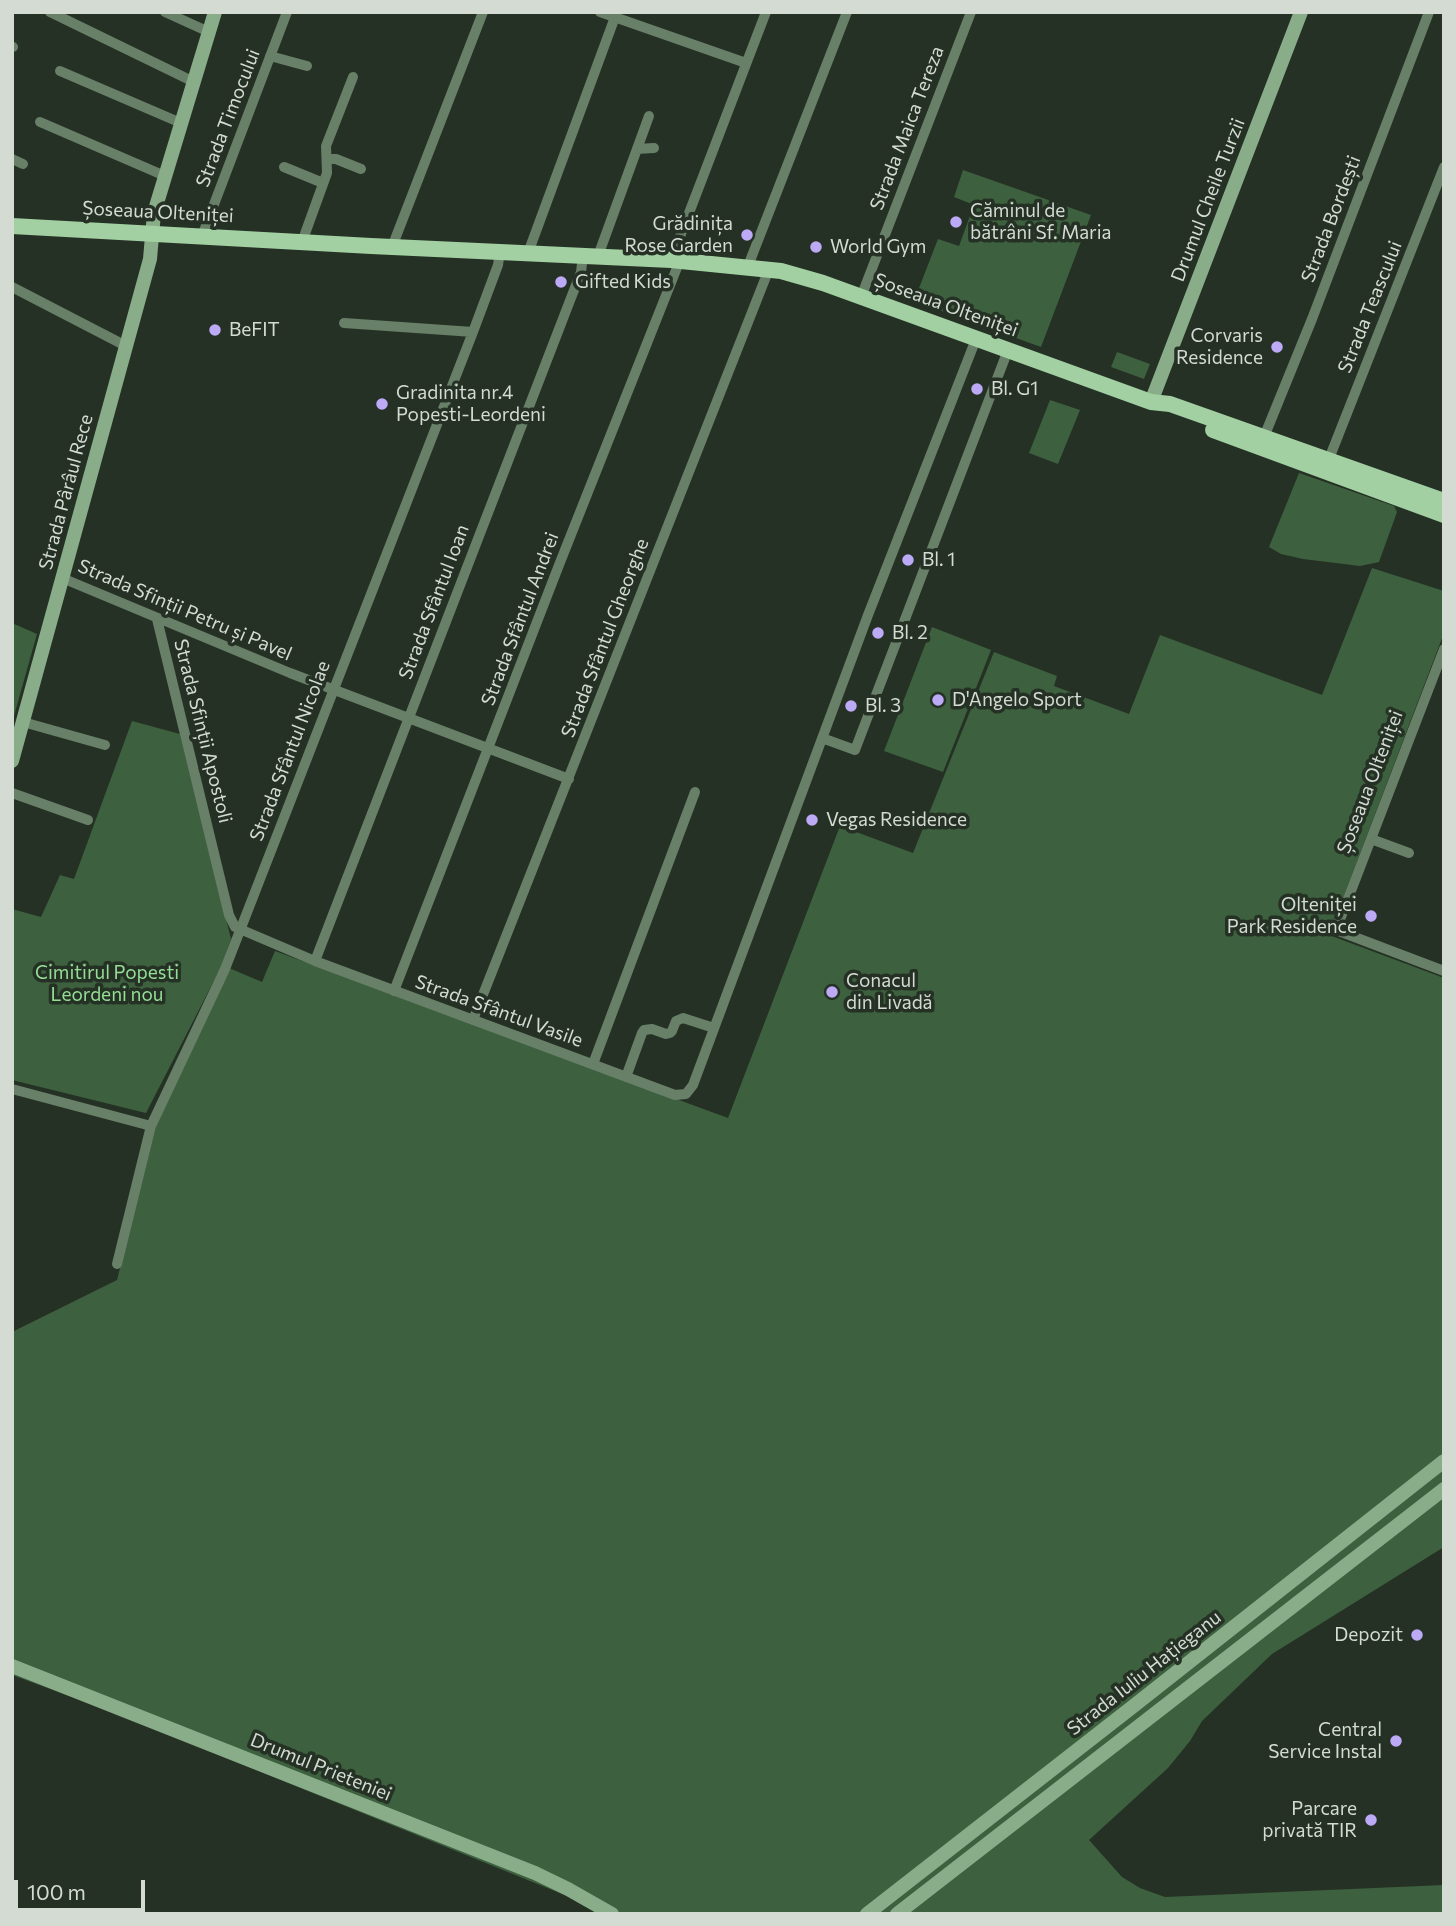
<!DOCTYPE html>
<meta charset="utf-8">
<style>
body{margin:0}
#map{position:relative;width:1456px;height:1926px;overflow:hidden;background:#253125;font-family:Commissioner,sans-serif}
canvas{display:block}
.frame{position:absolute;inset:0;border:14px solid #d3dbd3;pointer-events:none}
.scale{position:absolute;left:14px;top:1880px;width:131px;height:32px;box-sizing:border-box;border:4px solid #d3dbd3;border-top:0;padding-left:9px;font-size:21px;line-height:24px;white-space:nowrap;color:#d3dbd3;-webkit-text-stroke:5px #253125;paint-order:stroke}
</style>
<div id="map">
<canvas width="1456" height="1926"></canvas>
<div class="frame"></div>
<div class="scale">100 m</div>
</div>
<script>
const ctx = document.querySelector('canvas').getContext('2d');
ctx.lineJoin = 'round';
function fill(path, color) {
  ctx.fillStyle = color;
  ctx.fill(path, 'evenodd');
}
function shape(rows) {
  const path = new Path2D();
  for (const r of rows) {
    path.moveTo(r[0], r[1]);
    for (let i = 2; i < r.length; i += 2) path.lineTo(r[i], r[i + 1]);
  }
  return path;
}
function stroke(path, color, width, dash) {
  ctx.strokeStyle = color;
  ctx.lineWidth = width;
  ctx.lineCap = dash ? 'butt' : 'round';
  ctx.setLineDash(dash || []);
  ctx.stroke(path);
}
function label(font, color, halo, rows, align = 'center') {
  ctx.font = font + ' Commissioner,sans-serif';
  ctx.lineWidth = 7;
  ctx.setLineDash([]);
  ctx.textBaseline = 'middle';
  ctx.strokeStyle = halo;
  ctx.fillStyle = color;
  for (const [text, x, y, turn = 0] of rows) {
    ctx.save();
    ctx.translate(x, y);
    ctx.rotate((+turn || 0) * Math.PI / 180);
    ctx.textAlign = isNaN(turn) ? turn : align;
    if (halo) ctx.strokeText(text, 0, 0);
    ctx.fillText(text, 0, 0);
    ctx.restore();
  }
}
fill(shape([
 [963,170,1091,215,1041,347,914,301,938,239,959,246,974,205,954,197],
 [1117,352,1150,364,1144,379,1111,367],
 [1050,400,1080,410,1058,464,1029,453],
 [1299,473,1394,506,1397,512,1379,562,1360,566,1303,559,1281,554,1269,547],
 [1372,568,1444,591,1444,633,1329,935,1444,978,1444,1547,1272,1654,1202,1721,1190,1741,1168,1768,1089,1840,1122,1877,1140,1888,1165,1897,1444,1885,1444,1914,604,1914,604,1911,266,1774,102,1708,12,1675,12,1332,117,1280,157,1122,229,968,262,982,275,951,728,1118,840,826,913,853,994,652,1057,676,1054,686,1129,714,1160,635,1322,695],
 [12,623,37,634,12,723],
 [932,627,991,650,943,772,884,751],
 [132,721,180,734,231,939,222,965,146,1113,12,1080,12,909,41,917,60,875,74,879]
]), '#3d603e');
stroke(shape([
 [50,12,194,82],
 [165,12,209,32],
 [600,12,746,63],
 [12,47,13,47],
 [270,56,307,66],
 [60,71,181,123],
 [40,122,165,176],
 [637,149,654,148],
 [12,159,23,164],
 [327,159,336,159,361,169],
 [284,167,323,183],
 [202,236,287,12],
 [302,242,327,173,326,146,353,77],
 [392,247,483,12],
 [528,253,615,17],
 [598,256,649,116],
 [671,260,766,12],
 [748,266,847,12],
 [12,287,126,346],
 [861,297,971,12],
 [344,323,473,332],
 [1264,437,1312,319,1429,12],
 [1327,464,1444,167],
 [62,578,290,673,569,779],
 [157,619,229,915,235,927,315,961,675,1095,686,1094,693,1085,868,615,976,339],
 [1444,649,1336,930,1444,971],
 [23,722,105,745],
 [822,738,855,750,1008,350],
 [12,793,88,820],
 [1371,839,1409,853],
 [315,961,581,272,583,255],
 [394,991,559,565,680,260],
 [473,1020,769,269],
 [593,1064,695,792],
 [626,1077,642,1033,644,1030,652,1029,666,1034,670,1033,672,1031,676,1021,683,1018,714,1028],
 [12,1089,151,1126],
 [117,1264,151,1126,225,969,473,332,498,265,500,251]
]), '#687f68', 10);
stroke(shape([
 [1151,402,1301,12],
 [12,761,150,259,154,213,215,12],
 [12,1666,535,1873,568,1889,612,1914],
 [867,1914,1131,1708,1444,1461],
 [897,1914,1444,1489]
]), '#89ac89', 14);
stroke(shape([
 [12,226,371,246,671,260,781,271,823,283,1151,402,1170,404,1444,501],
 [1213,430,1444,515]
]), '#a2d0a2', 16);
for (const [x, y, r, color] of [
 [956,222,7,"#bcaaf6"],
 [747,235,7,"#bcaaf6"],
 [816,247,7,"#bcaaf6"],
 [561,282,7,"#bcaaf6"],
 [215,330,7,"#bcaaf6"],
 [1277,347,7,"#bcaaf6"],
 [977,389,7,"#bcaaf6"],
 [382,404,7,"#bcaaf6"],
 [908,560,7,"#bcaaf6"],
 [878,633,7,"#bcaaf6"],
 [938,700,7,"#bcaaf6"],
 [851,706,7,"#bcaaf6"],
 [812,820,7,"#bcaaf6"],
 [1371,916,7,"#bcaaf6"],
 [832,992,7,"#bcaaf6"],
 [1417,1635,7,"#bcaaf6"],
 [1396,1741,7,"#bcaaf6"],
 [1371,1820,7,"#bcaaf6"]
]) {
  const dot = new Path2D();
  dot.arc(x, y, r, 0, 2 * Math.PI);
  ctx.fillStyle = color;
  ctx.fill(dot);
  stroke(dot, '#253125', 2.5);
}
label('19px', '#d3dbd3', '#253125', [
 ["Strada Timocului",228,118,-69],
 ["Strada Maica Tereza",907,128,-69],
 ["Drumul Cheile Turzii",1208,200,-69],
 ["Șoseaua Olteniței",158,212,3],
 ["Strada Bordești",1331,219,-69],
 ["Șoseaua Olteniței",946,305,20],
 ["Strada Teascului",1370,307,-68],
 ["Strada Pârâul Rece",66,492,-75],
 ["Strada Sfântul Ioan",434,602,-69],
 ["Strada Sfinții Petru și Pavel",185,610,23],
 ["Strada Sfântul Andrei",520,619,-69],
 ["Strada Sfântul Gheorghe",605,638,-69],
 ["Strada Sfinții Apostoli",203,731,76],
 ["Strada Sfântul Nicolae",290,751,-69],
 ["Șoseaua Olteniței",1370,782,-69],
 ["Strada Sfântul Vasile",499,1011,20],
 ["Strada Iuliu Hațieganu",1144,1673,-38],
 ["Drumul Prieteniei",321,1767,22]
]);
label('19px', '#d3dbd3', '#253125', [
 ["Căminul de",970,211],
 ["bătrâni Sf. Maria",970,233],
 ["Grădinița",733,224,"right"],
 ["Rose Garden",733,246,"right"],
 ["World Gym",830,247],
 ["Gifted Kids",575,282],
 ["BeFIT",229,330],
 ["Corvaris",1263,336,"right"],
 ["Residence",1263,358,"right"],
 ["Bl. G1",991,389],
 ["Gradinita nr.4",396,393],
 ["Popesti-Leordeni",396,415],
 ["Bl. 1",922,560],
 ["Bl. 2",892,633],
 ["D'Angelo Sport",952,700],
 ["Bl. 3",865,706],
 ["Vegas Residence",826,820],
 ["Olteniței",1357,905,"right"],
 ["Park Residence",1357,927,"right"],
 ["Conacul",846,981],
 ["din Livadă",846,1003],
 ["Depozit",1403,1635,"right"],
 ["Central",1382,1730,"right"],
 ["Service Instal",1382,1752,"right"],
 ["Parcare",1357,1809,"right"],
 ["privată TIR",1357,1831,"right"]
], 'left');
label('19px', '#94de95', '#253125', [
 ["Cimitirul Popesti",107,973],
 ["Leordeni nou",107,995]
]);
</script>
